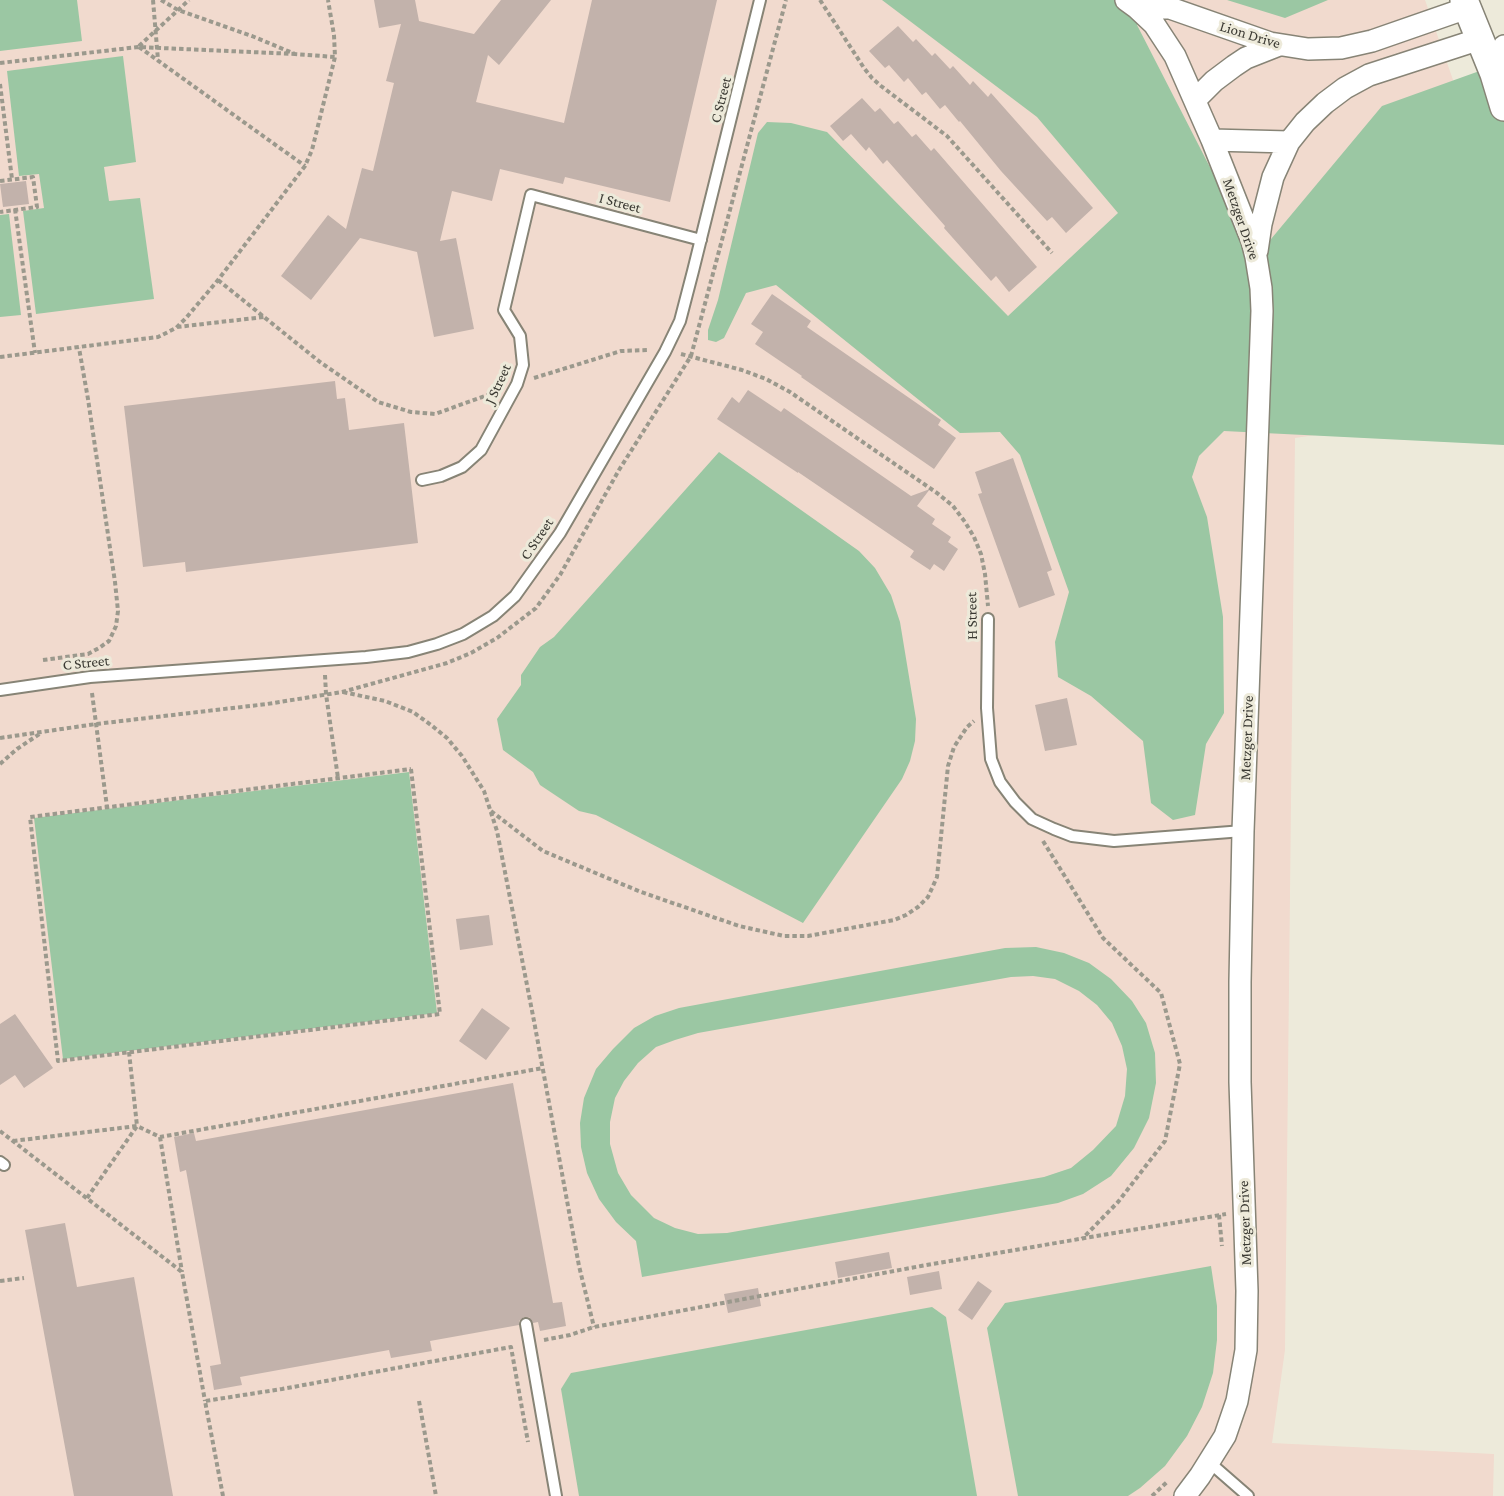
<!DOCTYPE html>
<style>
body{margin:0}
canvas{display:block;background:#edeada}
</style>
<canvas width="1504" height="1496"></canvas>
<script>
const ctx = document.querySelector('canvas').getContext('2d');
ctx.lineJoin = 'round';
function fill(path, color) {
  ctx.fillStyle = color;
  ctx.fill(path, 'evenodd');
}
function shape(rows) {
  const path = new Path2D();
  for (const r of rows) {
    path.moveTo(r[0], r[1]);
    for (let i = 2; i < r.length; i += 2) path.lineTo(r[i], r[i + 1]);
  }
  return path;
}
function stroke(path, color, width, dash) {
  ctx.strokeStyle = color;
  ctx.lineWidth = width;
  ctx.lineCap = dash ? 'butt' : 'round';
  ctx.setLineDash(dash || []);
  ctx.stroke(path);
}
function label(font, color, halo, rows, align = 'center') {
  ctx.font = font + ' "Crimson Pro",serif';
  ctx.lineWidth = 6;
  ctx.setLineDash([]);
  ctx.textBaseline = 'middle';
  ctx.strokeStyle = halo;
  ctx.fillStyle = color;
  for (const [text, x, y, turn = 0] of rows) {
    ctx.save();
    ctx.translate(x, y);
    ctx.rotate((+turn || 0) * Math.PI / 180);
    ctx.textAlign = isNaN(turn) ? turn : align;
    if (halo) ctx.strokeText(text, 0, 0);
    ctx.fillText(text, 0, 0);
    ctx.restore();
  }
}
fill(shape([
 [0,0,1425,0,1472,134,1487,410,1295,438,1285,1350,1272,1443,1494,1454,1493,1496,0,1496]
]), '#f1dace');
fill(shape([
 [0,0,77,0,82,41,0,51],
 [882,0,1148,0,1137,25,1256,257,1382,106,1499,64,1504,86,1504,445,1224,431,1199,456,1192,477,1207,517,1223,617,1224,713,1206,744,1195,815,1173,820,1151,803,1143,741,1091,696,1058,677,1055,642,1069,592,1020,455,1000,432,960,433,776,285,746,293,724,338,716,342,708,340,708,330,718,300,758,133,767,122,791,123,827,132,1008,316,1118,213,1037,117],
 [1227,0,1328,0,1285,18],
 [123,56,136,162,104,167,109,201,140,198,154,299,36,314,23,211,44,208,39,174,19,176,7,71],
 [9,214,21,315,0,317,0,215],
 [719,452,859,551,875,568,891,595,900,622,916,719,915,741,910,761,902,779,803,923,596,815,579,811,540,785,533,772,503,750,497,719,521,685,521,675,540,647,554,637],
 [409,772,437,1013,63,1059,34,818],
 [1036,947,1064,953,1089,963,1111,979,1132,1001,1146,1023,1155,1053,1156,1083,1149,1118,1134,1148,1111,1176,1083,1194,1058,1203,642,1277,636,1241,616,1222,599,1199,587,1173,581,1147,580,1123,584,1098,596,1069,613,1049,634,1028,655,1016,679,1008,1005,948],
 [1033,976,1055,979,1079,991,1097,1005,1112,1023,1122,1046,1127,1069,1125,1096,1116,1126,1093,1150,1071,1168,1044,1177,727,1233,698,1234,675,1228,654,1218,631,1195,618,1173,610,1144,610,1122,615,1098,624,1081,638,1063,656,1047,675,1040,698,1033,1011,977],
 [1211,1266,1217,1306,1217,1340,1213,1373,1202,1407,1187,1436,1165,1466,1140,1488,1128,1496,1018,1496,987,1328,1005,1303],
 [932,1307,946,1317,977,1496,579,1496,561,1389,571,1373]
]), '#9bc7a3');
fill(shape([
 [374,0,415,0,419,21,474,34,501,0,551,0,499,65,488,55,476,102,564,123,592,0,717,0,670,202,565,177,563,184,500,169,492,201,452,191,440,241,456,238,474,329,434,337,417,252,360,238,311,300,281,276,328,215,346,229,362,168,373,171,394,83,386,81,401,24,379,28],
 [898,26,913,42,916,39,932,56,935,53,950,69,953,66,970,85,973,81,988,97,991,93,1093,208,1066,233,1052,217,1047,221,1001,171,960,121,959,122,945,105,940,109,926,92,922,95,908,78,904,82,889,65,885,68,869,51],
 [862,98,875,112,880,108,894,124,898,121,912,137,916,134,931,151,934,148,1037,267,1009,292,996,276,991,281,944,228,945,226,887,160,883,164,869,147,866,151,851,134,843,141,830,126],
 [26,181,29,204,3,207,0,184],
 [772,294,811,321,807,327,941,420,938,425,956,438,934,469,801,377,802,376,755,344,763,332,751,324],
 [335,381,337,399,345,398,349,430,404,423,418,543,186,572,185,562,143,567,124,406],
 [748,390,781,412,784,408,911,496,930,489,917,506,935,519,932,524,951,537,948,542,958,549,944,571,934,564,930,570,910,557,914,551,798,472,798,473,717,419,732,397,739,403],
 [1013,458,1052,570,1047,572,1055,595,1019,608,978,494,982,493,975,472],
 [1067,698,1077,745,1045,751,1035,705],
 [489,915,493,945,460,950,456,919],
 [482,1008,510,1028,486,1060,459,1041],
 [15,1014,53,1068,24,1088,15,1075,0,1085,0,1024],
 [513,1083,553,1303,562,1302,566,1326,540,1331,538,1322,533,1323,529,1317,524,1317,519,1321,519,1325,430,1341,432,1351,391,1358,389,1350,240,1377,242,1385,214,1390,210,1366,221,1364,186,1170,180,1172,174,1137,194,1133,196,1141],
 [65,1223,77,1287,134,1277,173,1496,74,1496,25,1230],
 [889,1252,892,1268,838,1278,835,1262],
 [939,1271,942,1289,910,1295,907,1277],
 [978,1281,992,1291,972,1320,958,1310],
 [758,1288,761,1306,728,1313,724,1294]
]), '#c2b2ab');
const service = shape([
 [422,480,441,476,462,467,481,450,517,384,523,365,520,336,504,310,531,195,701,240],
 [988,619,987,708,991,759,1000,782,1015,802,1032,819,1054,829,1072,836,1114,841,1243,831],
 [0,690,90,677,366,657,408,652,437,644,463,634,493,616,515,596,560,533,665,352,680,321,693,271,760,0],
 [0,1162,4,1165],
 [526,1324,556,1496],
 [1209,1462,1248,1496]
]);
const minor = shape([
 [1126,0,1137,8,1154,24,1175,56,1212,140,1252,241,1256,257,1261,288,1262,311,1243,831,1240,982,1240,1082,1247,1291,1246,1350,1237,1401,1225,1436,1200,1476,1185,1496],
 [1137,8,1170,8,1270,43,1308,49,1341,48,1372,41,1467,8],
 [1494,74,1504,46],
 [1195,100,1214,81,1234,66,1246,58,1279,45],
 [1212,140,1289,142],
 [1257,251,1261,224,1273,177,1289,142,1305,122,1325,103,1345,88,1369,75,1480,39]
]);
const tertiary = shape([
 [1464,0,1494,74,1504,107]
]);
stroke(service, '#878476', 14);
stroke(minor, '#878476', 24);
stroke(tertiary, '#878476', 30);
stroke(shape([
 [153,0,158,60],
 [161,0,178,10,252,36,295,54,335,57],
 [820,0,864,68,872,78,881,86,947,136,1052,253],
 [139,46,189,0],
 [139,47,305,166],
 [0,63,138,47,295,54],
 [0,84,12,179],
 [0,181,33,177,37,207,0,212],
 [15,209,35,353],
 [218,280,320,362,378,402,411,412,435,414,493,393],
 [177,327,264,317],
 [681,354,742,370,766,379,790,392,937,493,953,506,965,522,974,537,981,554,985,574,988,606],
 [0,357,158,337,176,328,186,318,218,280,305,166,312,150,335,57,334,35,328,0],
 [534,378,621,351,649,350],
 [43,660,88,654,99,648,109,641,116,626,118,611,115,582,88,399,79,348],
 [325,675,326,694,338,778],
 [343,692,385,701,413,712,431,725,447,738,462,756,484,791,497,831,534,1021,579,1266,594,1327],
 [92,693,107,807],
 [0,738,96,724,267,704,342,692,447,663,471,653,497,638,536,608,560,575,619,470,691,356,786,0],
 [0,764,17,749,41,733],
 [411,769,440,1014,58,1061,30,817,411,769],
 [491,811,543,851,641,892,739,926,784,936,808,936,894,920,906,915,918,907,928,897,937,877,948,766,954,747,967,727,974,721],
 [1043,841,1103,938,1161,993,1180,1064,1165,1141,1118,1202,1082,1239],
 [0,1131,182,1272,205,1401],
 [160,1137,182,1272],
 [13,1141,137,1126,160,1137,543,1068],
 [87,1198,137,1126,129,1052],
 [1219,1215,1222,1246],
 [0,1281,24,1278],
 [544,1340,570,1335,594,1327,921,1266,1226,1214],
 [419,1401,436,1496],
 [223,1496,205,1401,282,1389,511,1347,528,1442],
 [1152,1496,1167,1482]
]), '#9b998d', 4, [4.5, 3]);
stroke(service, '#fff', 10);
stroke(minor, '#fff', 21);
stroke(tertiary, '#fff', 27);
label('15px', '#3b3a33', '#edeada', [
 ["Lion Drive",1250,35,17],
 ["C Street",721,100,-76],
 ["I Street",620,203,15],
 ["Metzger Drive",1241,219,71],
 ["J Street",498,384,-65],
 ["C Street",537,539,-56],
 ["H Street",972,616,-91],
 ["C Street",86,663,-6],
 ["Metzger Drive",1247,738,-88],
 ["Metzger Drive",1245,1223,-92]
]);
</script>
